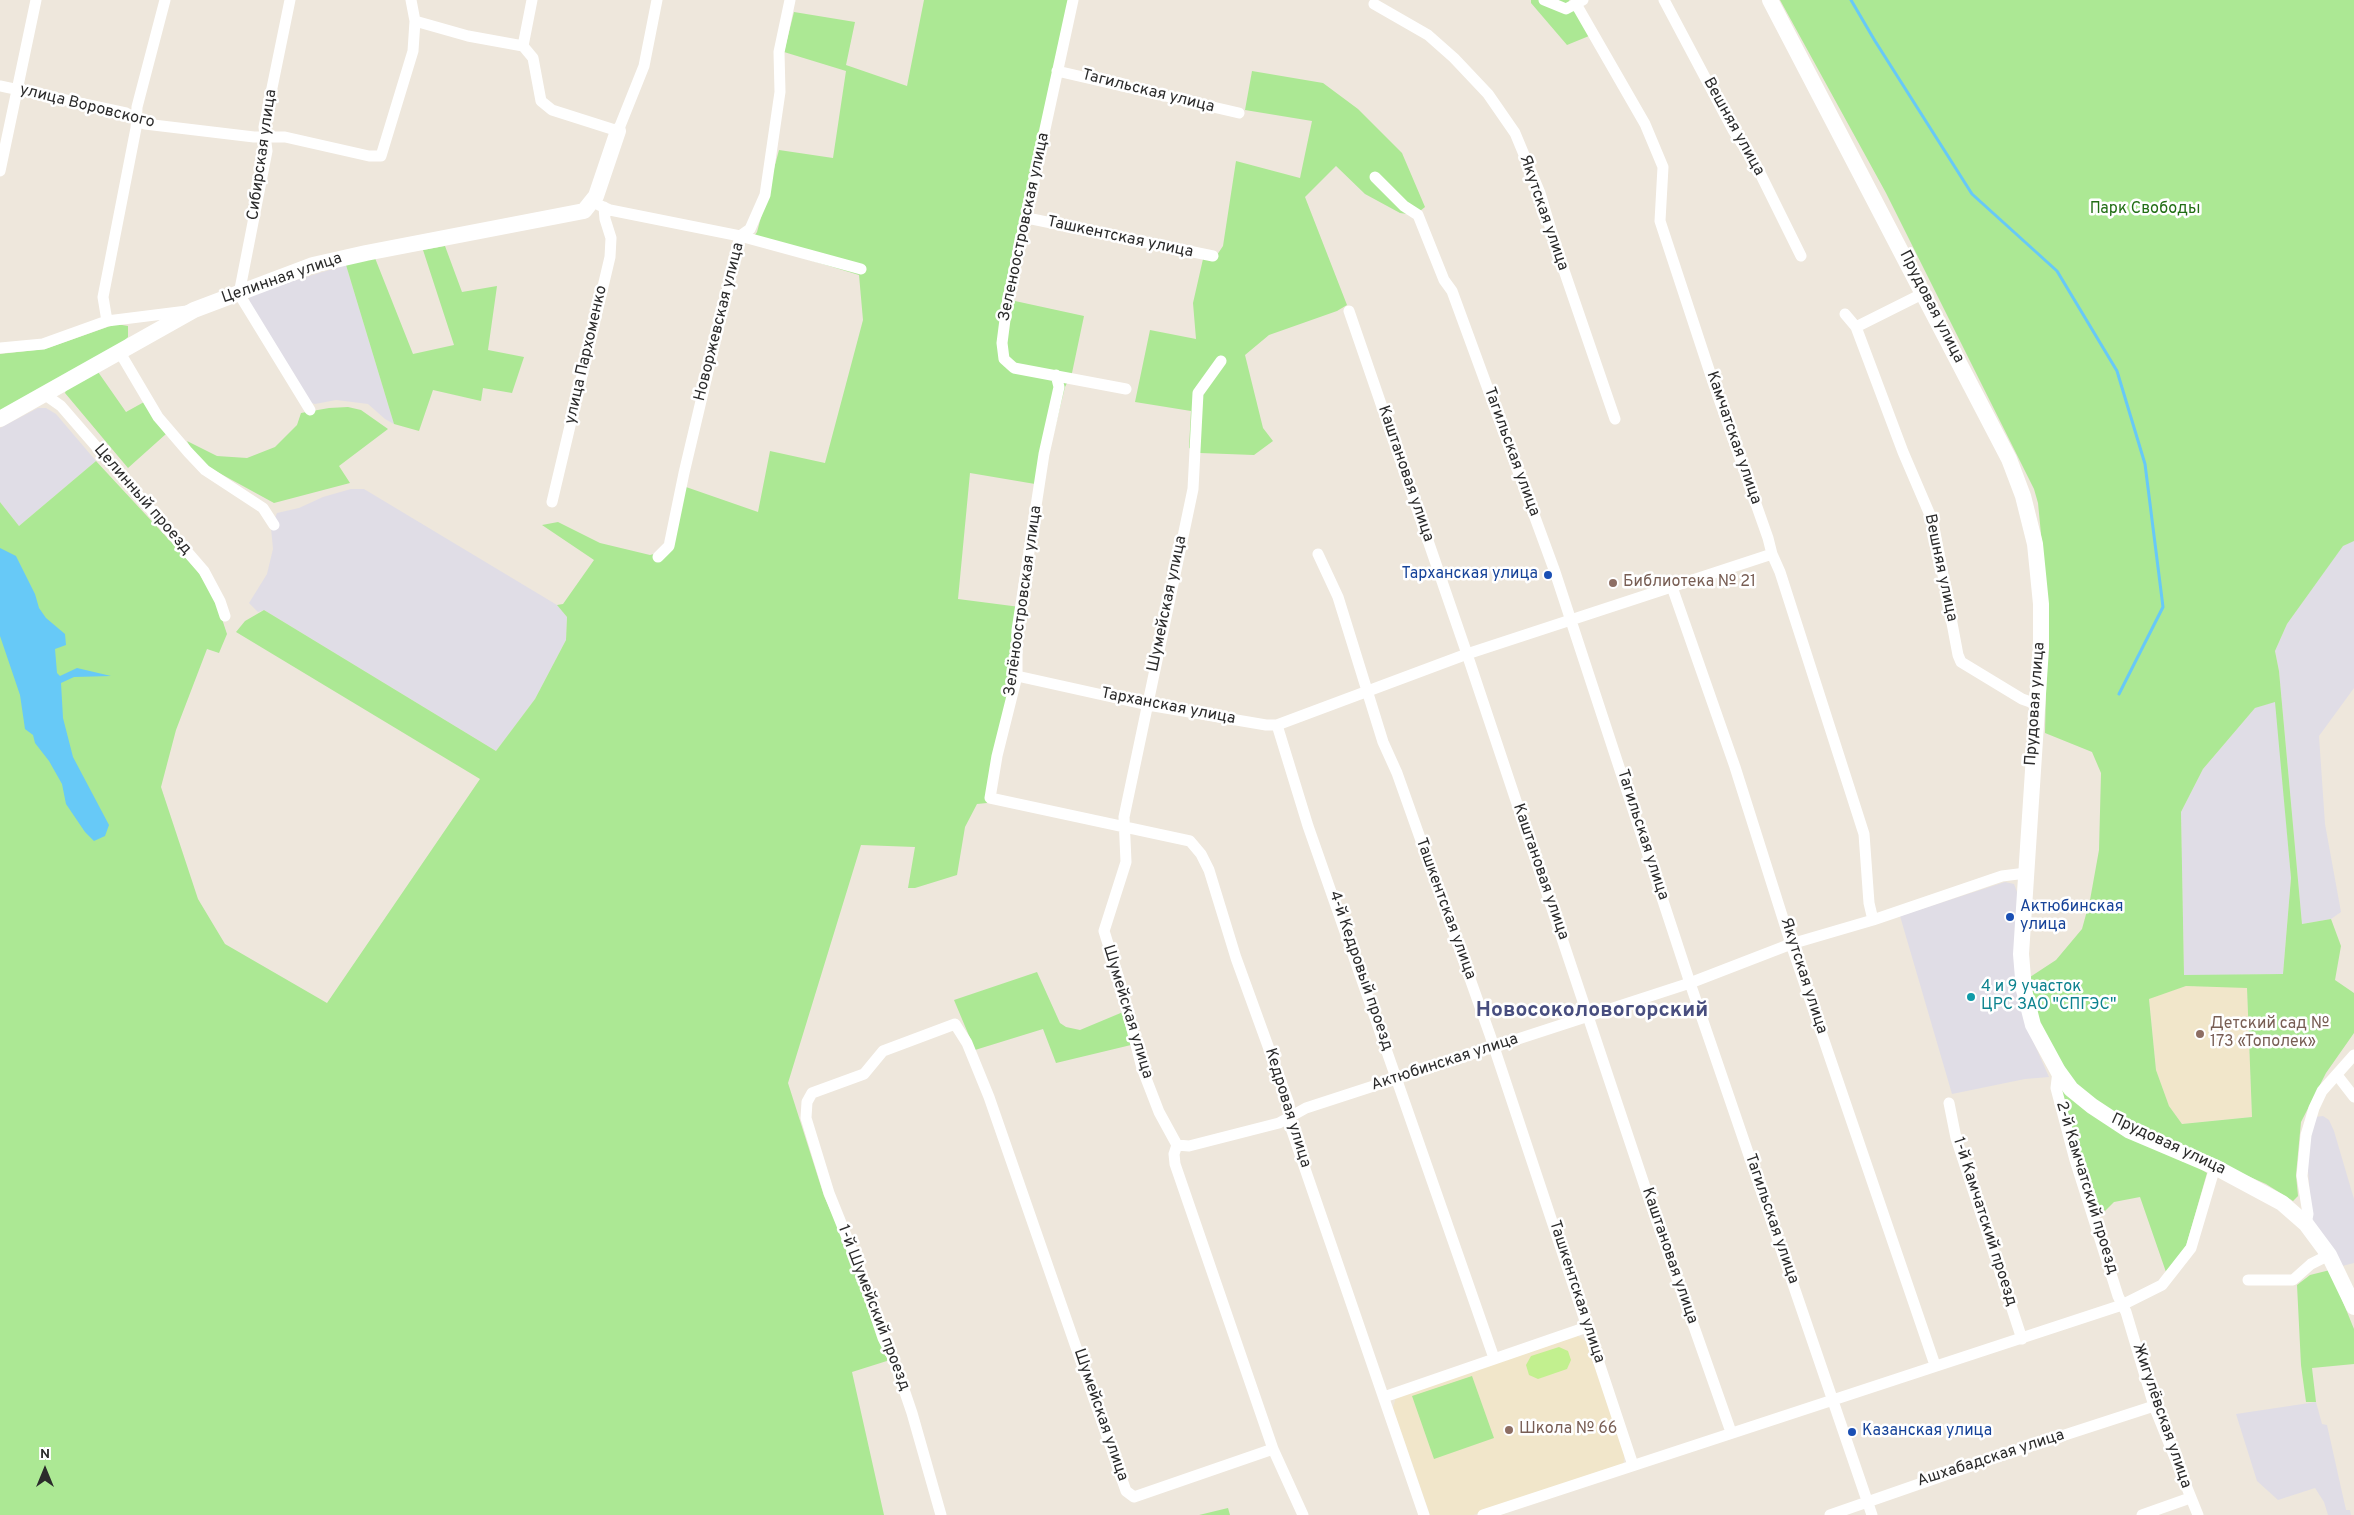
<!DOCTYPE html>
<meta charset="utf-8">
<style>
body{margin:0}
#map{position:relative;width:2354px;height:1515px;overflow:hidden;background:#eee7dc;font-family:Overpass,sans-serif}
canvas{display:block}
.north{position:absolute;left:20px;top:1445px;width:50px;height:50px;-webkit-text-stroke:4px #fff;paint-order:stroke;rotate:0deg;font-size:14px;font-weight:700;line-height:20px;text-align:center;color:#2b2b2b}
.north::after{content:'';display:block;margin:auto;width:18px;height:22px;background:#2b2b2b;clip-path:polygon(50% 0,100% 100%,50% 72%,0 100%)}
</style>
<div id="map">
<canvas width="2354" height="1515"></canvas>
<div class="north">N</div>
</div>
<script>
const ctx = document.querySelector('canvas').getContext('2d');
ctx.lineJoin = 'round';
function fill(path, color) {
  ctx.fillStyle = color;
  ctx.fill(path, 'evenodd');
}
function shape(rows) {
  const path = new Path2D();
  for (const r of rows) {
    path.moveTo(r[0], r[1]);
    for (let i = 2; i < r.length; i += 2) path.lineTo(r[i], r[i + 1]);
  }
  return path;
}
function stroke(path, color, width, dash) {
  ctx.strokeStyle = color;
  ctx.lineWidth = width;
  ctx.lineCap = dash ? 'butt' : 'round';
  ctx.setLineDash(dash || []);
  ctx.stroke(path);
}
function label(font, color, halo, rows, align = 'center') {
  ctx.font = font + ' Overpass,sans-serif';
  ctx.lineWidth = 5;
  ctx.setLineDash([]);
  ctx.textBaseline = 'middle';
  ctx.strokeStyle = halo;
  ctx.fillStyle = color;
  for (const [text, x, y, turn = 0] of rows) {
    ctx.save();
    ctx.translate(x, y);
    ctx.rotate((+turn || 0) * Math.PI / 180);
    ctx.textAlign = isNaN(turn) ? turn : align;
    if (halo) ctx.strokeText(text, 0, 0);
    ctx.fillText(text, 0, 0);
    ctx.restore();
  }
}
fill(shape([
 [346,265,394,424,385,419,368,404,336,400,315,404,311,403,249,303,250,294],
 [38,408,46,408,56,414,96,461,19,526,0,502,0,428],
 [351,489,364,489,557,605,567,617,566,640,535,699,496,751,264,610,258,612,249,603,267,574,273,549,271,528,277,513,299,508,323,497],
 [2354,541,2354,688,2319,736,2325,824,2341,912,2331,919,2302,924,2279,671,2275,651,2287,624,2343,545],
 [2276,701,2291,878,2283,974,2184,976,2181,812,2203,769,2255,708],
 [2005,882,2014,884,2017,892,2026,1025,2049,1077,2025,1079,1952,1094,1900,916],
 [2323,1116,2329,1120,2334,1131,2354,1199,2354,1263,2342,1266,2312,1220,2307,1158,2315,1117],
 [2316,1402,2322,1424,2327,1425,2346,1510,2350,1510,2351,1515,2328,1515,2324,1502,2315,1488,2278,1500,2257,1481,2236,1414]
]), '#e0dde6');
fill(shape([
 [2186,986,2247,987,2252,1117,2182,1124,2169,1106,2156,1070,2149,998],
 [1578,1336,1586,1341,1625,1452,1623,1465,1473,1515,1430,1515,1393,1408,1396,1397]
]), '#f1e6ca');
fill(shape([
 [924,0,1070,0,1006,288,1015,301,1084,316,1072,373,1065,387,1041,485,970,473,958,599,1020,607,1019,670,987,803,977,804,965,827,957,875,915,888,908,888,915,847,861,845,788,1083,824,1196,860,1276,890,1360,852,1372,884,1515,0,1515,0,502,19,526,96,461,197,570,216,601,227,634,219,653,207,649,176,730,161,787,198,899,225,944,327,1003,480,779,236,632,245,621,264,610,496,751,535,699,566,640,567,617,557,605,563,604,594,560,542,525,558,522,600,543,650,555,661,552,686,487,758,512,770,451,825,463,863,320,859,275,750,242,757,232,779,150,833,158,846,71,784,52,794,12,855,22,846,65,907,86],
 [1531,0,1569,0,1589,36,1567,45,1531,3],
 [1780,0,2354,0,2354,541,2343,546,2287,624,2275,651,2279,671,2302,924,2331,919,2341,946,2335,980,2354,993,2354,1033,2326,1073,2301,1122,2296,1175,2298,1196,2293,1201,2266,1184,2131,1125,2073,1083,2044,1039,2027,979,2056,960,2082,929,2090,900,2099,850,2101,773,2092,752,2045,733,2048,606,2038,503,2034,489,1886,193],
 [2275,702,2291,878,2283,974,2184,975,2181,812,2203,769,2255,708],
 [2186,986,2247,988,2252,1117,2182,1124,2169,1106,2156,1070,2149,999],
 [1252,71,1323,83,1358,109,1402,153,1425,207,1415,215,1400,213,1365,194,1336,166,1305,197,1347,305,1337,311,1269,335,1245,355,1263,428,1273,441,1254,455,1200,453,1189,448,1191,411,1135,402,1150,330,1196,339,1193,303,1203,259,1215,258,1223,246,1236,161,1300,178,1312,121,1245,110],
 [445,246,462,292,497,286,488,350,524,357,512,393,483,388,481,401,433,390,419,431,394,424,346,265,375,258,413,354,454,345,423,250],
 [116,324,128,326,128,337,124,341,0,411,0,354,45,349],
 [96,369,126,412,144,402,166,434,128,468,65,393,67,387],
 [348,407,361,410,388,429,339,466,350,483,274,503,210,468,194,454,187,441,217,456,247,458,275,447,297,425,301,413,329,408],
 [1037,972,1060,1023,1066,1027,1080,1030,1123,1012,1131,1045,1056,1063,1043,1029,975,1050,954,1000],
 [2059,1083,2207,1173,2186,1246,2166,1272,2140,1197,2114,1202,2097,1219],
 [2330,1270,2354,1329,2354,1364,2312,1368,2316,1402,2306,1402,2301,1365,2297,1285,2310,1275],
 [1472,1376,1494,1438,1434,1459,1412,1396],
 [1228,1508,1230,1515,1199,1515]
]), '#ace894');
fill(shape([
 [1559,1347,1568,1351,1571,1360,1567,1369,1538,1379,1529,1375,1526,1365,1531,1356]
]), '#c2f08f');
fill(shape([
 [0,548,16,556,35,594,39,608,46,618,65,634,66,645,55,649,57,673,60,676,77,668,111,676,74,677,61,683,63,718,73,757,109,825,105,836,94,841,85,832,66,804,62,784,49,761,35,743,33,735,25,729,20,695,0,636]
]), '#67c9f7');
stroke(shape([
 [1851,0,1875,41,1972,194,2057,271,2117,371,2145,464,2163,607,2119,694]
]), '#67c9f7', 3);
stroke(shape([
 [290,0,264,127,267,151,239,294,310,410],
 [1073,0,1007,304,1002,343,1004,359,1014,368,1126,389],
 [1544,0,1566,9,1583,0],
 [1664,0,1733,130,1757,167,1801,256],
 [1374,4,1428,35,1454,58,1488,94,1515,133,1540,193,1557,250,1615,419],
 [1576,4,1645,124,1663,167,1660,221,1713,382,1768,538,1772,554,1780,572,1864,834,1869,903,1873,920],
 [415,21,468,36,523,46,533,58,541,101,552,110,618,131,644,66,657,0],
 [523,46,532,0],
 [1057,71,1239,113],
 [0,86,126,113,145,124,254,137,285,137,369,156,381,156,413,51,415,21,411,0],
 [0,171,36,0],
 [1375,177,1404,206,1418,215,1444,280,1452,291,1555,572,1690,983,1872,1515],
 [599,205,610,210,740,236,861,269],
 [1027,218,1213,256],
 [1349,311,1467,654,1648,1196,1731,1432],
 [1845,314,1856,327,1903,452,1933,522,1958,655,1961,662,2022,699,2036,704],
 [107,321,103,297,136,128,137,107,165,0],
 [1856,327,1924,293],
 [0,348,43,344,107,321,187,311],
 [119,351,158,417,188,452,205,470,263,508,274,525],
 [1221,361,1198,393,1193,489,1124,817,1126,862,1104,931,1119,979,1142,1068,1159,1112,1177,1145,1174,1154,1175,1164,1273,1449,1303,1515],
 [1056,375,1059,387,1044,454,1017,630,1017,676,997,756,990,798,1190,841,1201,854,1209,870,1236,958,1289,1104,1291,1128,1424,1515],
 [44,394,61,406,204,571,220,601,225,616],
 [552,502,610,257,611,238,605,219,604,207],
 [1318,554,1338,597,1383,742,1397,773,1490,1035,1633,1465],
 [658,557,669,546,684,473,740,236,750,229,765,195,780,92,779,52,790,0],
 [1672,587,1735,767,1791,944,1935,1365],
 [1017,676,1148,705,1266,725,1277,725,1467,654,1772,554],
 [1277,725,1308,826,1494,1358],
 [2058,1071,2056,1088,2075,1160,2118,1296,2126,1312,2154,1406,2198,1515],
 [2337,1075,2354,1097],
 [1949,1103,1956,1138,2022,1339],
 [1177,1145,1189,1146,1279,1123,1306,1108,1690,983,1791,944,1873,920,2002,876,2026,873],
 [2306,1224,2308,1214,2302,1176,2306,1135,2314,1108,2322,1091,2354,1055],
 [2248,1280,2293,1280,2311,1264,2329,1255],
 [1384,1397,1587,1327],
 [941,1515,912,1413,894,1360,883,1338,862,1275,829,1193,806,1118,807,1102,812,1093,864,1074,883,1051,955,1024,967,1043,989,1097,1126,1491,1134,1497,1273,1449],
 [1483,1515,2122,1305,2162,1285,2191,1248,2215,1167],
 [1830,1515,1994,1458,2154,1406],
 [2142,1515,2190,1498]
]), '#fff', 11);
stroke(shape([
 [1770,0,2009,459,2023,496,2035,544,2041,604,2041,648,2021,954,2024,990,2033,1025,2058,1071,2071,1089,2092,1106,2130,1131,2215,1167,2282,1203,2306,1224,2329,1255,2354,1307],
 [0,419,194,310,313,265,366,253,584,211,596,196,618,131]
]), '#fff', 16);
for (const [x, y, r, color] of [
 [1548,575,5,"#1a4fb4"],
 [1613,583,5,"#8d6e63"],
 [2010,917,5,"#1a4fb4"],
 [1971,997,5,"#0f9aa8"],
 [2200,1034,5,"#8d6e63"],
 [1509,1430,5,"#8d6e63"],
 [1852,1432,5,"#1a4fb4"]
]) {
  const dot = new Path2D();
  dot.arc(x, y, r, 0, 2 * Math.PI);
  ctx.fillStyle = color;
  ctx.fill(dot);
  stroke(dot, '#fff', 2);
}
label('16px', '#2b2b2b', '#fff', [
 ["Тагильская улица",1148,92,14],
 ["улица Воровского",87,107,14],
 ["Вешняя улица",1733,127,61],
 ["Сибирская улица",263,155,-82],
 ["Якутская улица",1543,213,71],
 ["Зеленоостровская улица",1025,227,-78],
 ["Ташкентская улица",1120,238,12],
 ["Целинная улица",282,279,-19],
 ["Прудовая улица",1931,307,63],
 ["Новоржевская улица",720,322,-76],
 ["улица Пархоменко",587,355,-77],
 ["Камчатская улица",1733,438,71],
 ["Тагильская улица",1511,452,70],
 ["Каштановая улица",1405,474,71],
 ["Целинный проезд",142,500,49],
 ["Вешняя улица",1940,568,78],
 ["Зелёноостровская улица",1024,601,-82],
 ["Шумейская улица",1168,604,-78],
 ["Прудовая улица",2036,704,-86],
 ["Тарханская улица",1168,707,11],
 ["Тагильская улица",1642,835,72],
 ["Каштановая улица",1540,872,71],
 ["Ташкентская улица",1445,909,70],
 ["4-й Кедровый проезд",1360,971,71],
 ["Якутская улица",1803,976,72],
 ["Шумейская улица",1127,1012,73],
 ["Актюбинская улица",1445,1063,-18],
 ["Кедровая улица",1287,1108,73],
 ["Прудовая улица",2168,1145,25],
 ["2-й Камчатский проезд",2086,1188,73],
 ["Тагильская улица",1771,1219,71],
 ["1-й Камчатский проезд",1984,1222,72],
 ["Каштановая улица",1669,1256,71],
 ["Ташкентская улица",1576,1292,72],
 ["1-й Шумейский проезд",873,1308,69],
 ["Шумейская улица",1100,1415,71],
 ["Жигулёвская улица",2161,1416,71],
 ["Ашхабадская улица",1991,1459,-18]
]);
label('16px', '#226e15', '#fff', [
 ["Парк Свободы",2145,210]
]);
label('16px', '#164399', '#fff', [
 ["Тарханская улица",1538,575,"right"],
 ["Актюбинская",2020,908],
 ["улица",2020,926],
 ["Казанская улица",1862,1432]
], 'left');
label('16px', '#785e54', '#fff', [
 ["Библиотека № 21",1623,583],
 ["Детский сад №",2210,1025],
 ["173 «Тополек»",2210,1043],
 ["Школа № 66",1519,1430]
], 'left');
label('16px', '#0d838f', '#fff', [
 ["4 и 9 участок",1981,988],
 ["ЦРС ЗАО \"СПГЭС\"",1981,1006]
], 'left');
label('bold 21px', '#484e7f', '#fff', [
 ["Новосоколовогорский",1592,1012]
]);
</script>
